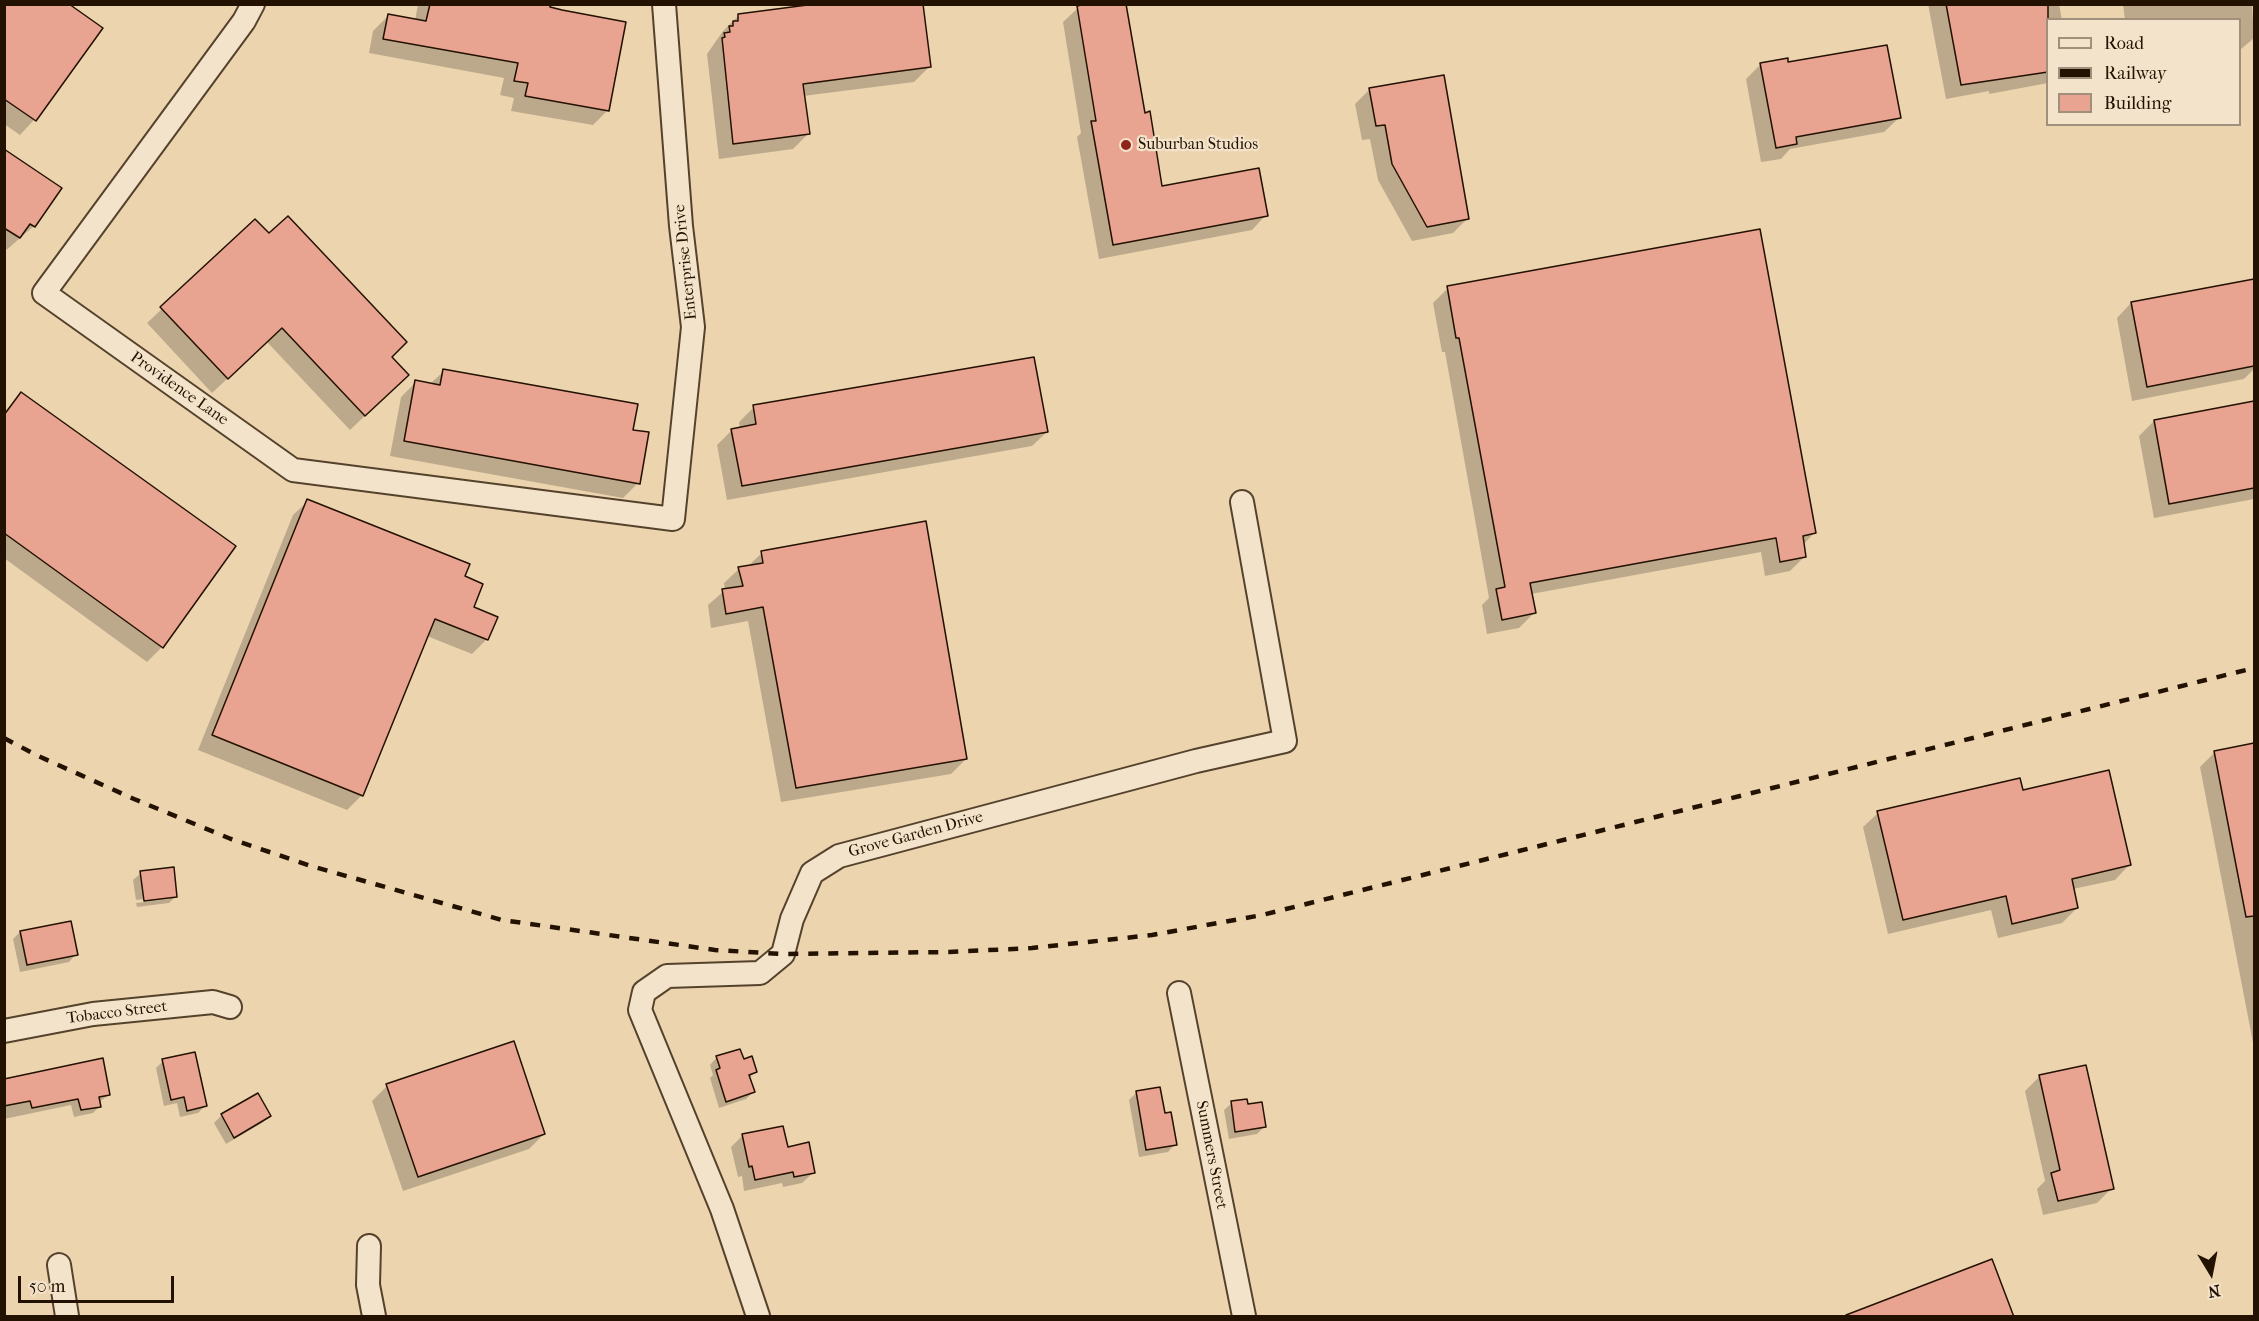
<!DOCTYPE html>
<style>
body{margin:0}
#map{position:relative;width:2259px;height:1321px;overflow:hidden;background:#ecd4ae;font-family:"IM FELL French Canon",serif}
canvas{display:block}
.frame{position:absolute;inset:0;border:6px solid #231101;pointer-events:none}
.legend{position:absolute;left:2046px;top:18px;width:195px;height:108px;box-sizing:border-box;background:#f3e3ca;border:2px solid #a08f7a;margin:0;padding:8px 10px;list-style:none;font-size:18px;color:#231101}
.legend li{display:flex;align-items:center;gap:12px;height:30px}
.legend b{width:30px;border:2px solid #a08f7a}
.north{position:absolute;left:2181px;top:1243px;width:60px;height:60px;-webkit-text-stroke:4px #f3e3ca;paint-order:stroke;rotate:170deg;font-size:16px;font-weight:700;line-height:24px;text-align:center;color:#231101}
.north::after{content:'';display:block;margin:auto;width:21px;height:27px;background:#231101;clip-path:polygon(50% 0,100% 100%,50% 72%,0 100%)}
.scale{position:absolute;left:18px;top:1276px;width:156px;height:27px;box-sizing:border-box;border:3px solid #231101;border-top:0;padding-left:8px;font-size:18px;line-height:21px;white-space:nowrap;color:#231101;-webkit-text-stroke:4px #f3e3ca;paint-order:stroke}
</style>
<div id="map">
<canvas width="2259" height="1321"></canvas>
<div class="frame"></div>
<ul class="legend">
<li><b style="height:8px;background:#f3e3ca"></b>Road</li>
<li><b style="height:8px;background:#231101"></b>Railway</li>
<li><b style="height:16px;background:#e8a391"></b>Building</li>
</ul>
<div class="north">N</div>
<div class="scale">50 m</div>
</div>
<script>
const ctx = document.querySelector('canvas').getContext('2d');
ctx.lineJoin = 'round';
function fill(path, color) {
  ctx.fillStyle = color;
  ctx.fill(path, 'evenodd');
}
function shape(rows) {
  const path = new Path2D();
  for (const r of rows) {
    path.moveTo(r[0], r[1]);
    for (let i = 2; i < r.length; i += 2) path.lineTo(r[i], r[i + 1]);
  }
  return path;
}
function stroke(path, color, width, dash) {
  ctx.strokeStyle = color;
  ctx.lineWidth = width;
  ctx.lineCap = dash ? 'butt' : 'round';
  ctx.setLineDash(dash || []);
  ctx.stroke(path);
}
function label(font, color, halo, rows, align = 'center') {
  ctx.font = font + ' "IM FELL French Canon",serif';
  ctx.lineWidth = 4.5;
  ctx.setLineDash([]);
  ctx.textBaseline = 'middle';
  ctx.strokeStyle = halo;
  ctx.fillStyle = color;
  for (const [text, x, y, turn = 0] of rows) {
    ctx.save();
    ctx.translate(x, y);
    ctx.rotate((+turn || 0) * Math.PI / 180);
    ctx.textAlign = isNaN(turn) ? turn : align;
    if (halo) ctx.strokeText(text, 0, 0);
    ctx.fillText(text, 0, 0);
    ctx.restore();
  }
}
fill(shape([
 [4,4,101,29,34,120,20,135,4,124],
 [418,4,539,4,624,23,608,110,593,125,511,111,514,98,500,95,504,78,369,53,373,31,388,16,415,21],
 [1928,4,2059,4,2062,20,2048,20,2048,83,1989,94,1989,91,1946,99],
 [2123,4,2252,4,2254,38,2240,50,2240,20,2125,20],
 [1078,8,1143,115,1161,188,1266,215,1252,230,1099,259,1077,137,1081,133,1063,22],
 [738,16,929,67,914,82,803,96,808,134,793,149,719,159,707,54,723,31],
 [1761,64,1787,64,1899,118,1884,132,1790,149,1781,159,1761,162,1746,79],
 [1370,89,1468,218,1453,233,1412,241,1378,180,1370,139,1362,140,1355,104],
 [4,151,59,188,34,226,4,252],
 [255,221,390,357,392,390,350,430,267,342,212,393,147,323],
 [2254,280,2254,369,2244,379,2132,401,2117,318,2131,303],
 [1448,288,1814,533,1803,545,1805,556,1790,571,1765,576,1761,552,1531,594,1534,613,1519,628,1487,634,1482,605,1489,598,1445,352,1442,352,1433,303],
 [444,371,632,431,638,483,623,498,390,456,401,397,416,382,430,384],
 [22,394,162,647,147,662,4,558,4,412],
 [2254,403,2254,499,2154,518,2139,436,2154,421],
 [754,407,1047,432,1032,446,727,500,717,445,732,430,740,429,739,422],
 [308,501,463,577,472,608,487,639,472,654,427,636,362,795,347,810,198,750,293,515],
 [762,553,966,759,951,774,781,802,748,621,711,628,708,605,725,590,724,583,739,569,747,567],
 [2254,745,2254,1048,2200,767,2215,752],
 [2022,792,2129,865,2115,880,2073,889,2077,908,2062,923,1998,938,1991,910,1888,934,1863,827,1878,813],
 [141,873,176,896,169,903,137,907,136,903,170,899,170,896,136,900,133,880],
 [20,932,76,954,69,962,20,972,13,939],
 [717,1057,743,1061,756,1072,749,1078,753,1092,746,1099,719,1108,710,1078,713,1075,710,1065],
 [163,1061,205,1106,198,1113,180,1117,177,1103,164,1106,156,1068],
 [2040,1076,2112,1188,2097,1203,2043,1215,2037,1189,2045,1181,2025,1091],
 [4,1080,109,1095,99,1102,100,1106,93,1113,74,1117,71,1105,4,1119],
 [387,1086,544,1134,529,1149,403,1191,372,1101],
 [1159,1089,1163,1115,1175,1144,1168,1152,1139,1157,1129,1100,1136,1093],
 [257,1095,269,1116,262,1123,226,1144,214,1123,222,1115],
 [1232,1103,1264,1127,1257,1134,1229,1139,1224,1110],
 [742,1136,787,1149,814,1172,802,1183,783,1187,782,1183,744,1191,742,1176,738,1177,731,1147]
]), '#0003');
const building = shape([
 [4,4,69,4,103,28,36,121,4,99,4,4],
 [430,4,550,4,550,7,562,10,626,22,609,111,525,96,528,83,514,81,518,63,383,39,388,14,426,21,430,4],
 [815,4,923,4,931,67,803,84,810,134,733,144,722,38,725,37,724,33,730,32,729,26,733,26,733,21,738,21,738,14,815,4],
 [1086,4,1126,4,1145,113,1150,111,1162,186,1259,168,1268,216,1113,245,1091,121,1096,121,1077,6,1086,4],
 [1946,4,2048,4,2048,72,1961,85,1946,4],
 [1887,45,1901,118,1796,137,1797,144,1776,148,1760,63,1788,58,1788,62,1887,45],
 [1444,75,1469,219,1427,227,1392,164,1385,125,1376,126,1369,88,1444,75],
 [4,149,62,188,35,227,30,224,20,238,4,228,4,149],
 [288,216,407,342,392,357,409,375,365,416,282,328,228,379,160,307,255,219,269,233,288,216],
 [1760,229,1816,533,1803,536,1806,557,1780,562,1776,538,1530,583,1536,613,1502,620,1496,589,1505,587,1459,338,1456,338,1447,286,1760,229],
 [2254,279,2254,366,2147,387,2131,302,2254,279],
 [1034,357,1048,432,742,486,731,429,756,424,753,405,1034,357],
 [443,369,638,404,633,430,649,432,640,484,404,441,415,380,440,385,443,369],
 [21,392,236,546,163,648,4,533,4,415,21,392],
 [2254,401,2254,488,2169,504,2154,420,2254,401],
 [307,499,470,564,465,576,483,584,474,607,498,617,488,640,435,619,363,796,212,735,307,499],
 [926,521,967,759,796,788,763,607,726,614,722,589,743,586,738,567,763,563,761,551,926,521],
 [2254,743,2254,916,2246,917,2214,751,2254,743],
 [2109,770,2131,865,2072,879,2078,908,2012,924,2006,896,1903,920,1877,811,2020,778,2023,790,2109,770],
 [174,867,177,897,144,901,140,871,174,867],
 [71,921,78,955,27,965,20,931,71,921],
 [514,1041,545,1134,418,1177,386,1084,514,1041],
 [740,1049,744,1059,752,1056,757,1072,749,1075,755,1092,726,1102,716,1070,720,1068,716,1056,740,1049],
 [195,1052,207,1106,187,1111,184,1097,171,1100,162,1059,195,1052],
 [103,1058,110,1095,99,1097,101,1107,81,1110,78,1099,32,1108,30,1101,4,1106,4,1079,103,1058],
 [2086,1065,2114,1189,2058,1201,2051,1173,2060,1170,2039,1075,2086,1065],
 [1160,1087,1165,1113,1171,1112,1177,1145,1146,1150,1136,1091,1160,1087],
 [258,1093,271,1116,234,1138,221,1114,258,1093],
 [1247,1099,1248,1104,1262,1102,1266,1127,1235,1132,1231,1101,1247,1099],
 [783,1126,788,1147,809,1142,815,1173,794,1177,793,1172,755,1180,752,1166,749,1167,742,1134,783,1126],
 [1992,1259,2014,1317,1846,1317,1846,1315,1992,1259]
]);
fill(building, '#e8a391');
stroke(building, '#231101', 1.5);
const street = shape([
 [253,4,244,21,44,293,293,470,673,519,693,327,681,226,664,4],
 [1179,993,1244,1316],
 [4,1031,93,1014,213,1002,230,1007],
 [369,1246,368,1285,374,1316],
 [59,1265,67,1316],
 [758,1316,722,1209,640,1010,644,992,667,976,760,973,783,954,792,919,812,873,839,856,1196,761,1285,741,1242,502]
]);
stroke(street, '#55422c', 26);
stroke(street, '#f3e3ca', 22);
stroke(shape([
 [4,738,36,755,134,799,231,839,311,866,502,920,715,950,783,954,949,952,1032,948,1152,935,1262,915,2254,668]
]), '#231101', 4.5, [10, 10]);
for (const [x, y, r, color] of [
 [1126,145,6,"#8f2418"]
]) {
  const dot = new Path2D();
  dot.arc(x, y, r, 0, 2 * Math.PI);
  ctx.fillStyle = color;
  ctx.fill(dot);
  stroke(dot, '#f3e3ca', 2);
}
label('16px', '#231101', '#f3e3ca', [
 ["Suburban Studios",1138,145]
], 'left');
label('16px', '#231101', '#f3e3ca', [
 ["Enterprise Drive",686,262,-96],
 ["Providence Lane",179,389,35],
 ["Grove Garden Drive",916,835,-15],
 ["Tobacco Street",117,1013,-7],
 ["Summers Street",1211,1155,79]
]);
</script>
